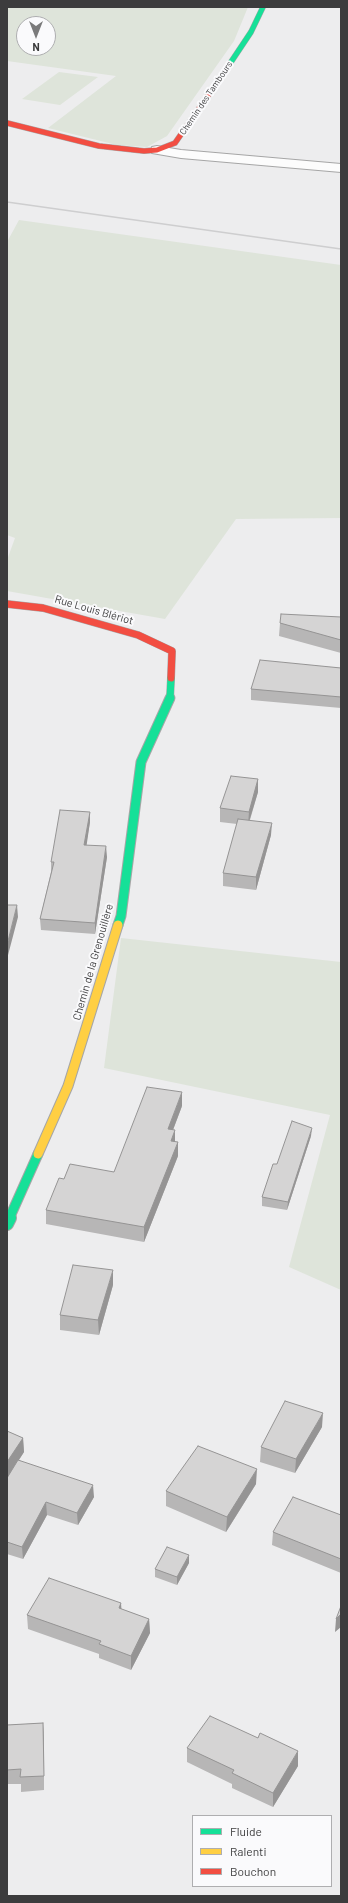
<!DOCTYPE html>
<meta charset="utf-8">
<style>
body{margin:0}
#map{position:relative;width:348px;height:1903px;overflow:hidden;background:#ededee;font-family:Barlow,sans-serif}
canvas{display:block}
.frame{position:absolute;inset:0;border:8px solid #3c3c3d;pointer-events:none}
.legend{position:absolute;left:192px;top:1815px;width:140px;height:72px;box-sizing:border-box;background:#fafafc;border:1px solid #aeaeb0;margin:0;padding:5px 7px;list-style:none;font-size:12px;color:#3c3c3d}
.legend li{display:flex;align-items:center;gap:8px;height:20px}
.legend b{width:20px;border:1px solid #aeaeb0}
.north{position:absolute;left:16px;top:16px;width:40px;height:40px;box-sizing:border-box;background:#fafafc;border:1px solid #aeaeb0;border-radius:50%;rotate:180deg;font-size:11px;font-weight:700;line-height:16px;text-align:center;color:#3c3c3d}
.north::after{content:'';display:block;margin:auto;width:14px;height:18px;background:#7a7a7b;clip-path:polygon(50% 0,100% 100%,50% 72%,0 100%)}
</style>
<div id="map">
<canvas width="348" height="1903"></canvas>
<div class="frame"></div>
<ul class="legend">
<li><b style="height:5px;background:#16e098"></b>Fluide</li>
<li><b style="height:5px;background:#ffcf43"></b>Ralenti</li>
<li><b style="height:5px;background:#f24e42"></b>Bouchon</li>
</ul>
<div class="north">N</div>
</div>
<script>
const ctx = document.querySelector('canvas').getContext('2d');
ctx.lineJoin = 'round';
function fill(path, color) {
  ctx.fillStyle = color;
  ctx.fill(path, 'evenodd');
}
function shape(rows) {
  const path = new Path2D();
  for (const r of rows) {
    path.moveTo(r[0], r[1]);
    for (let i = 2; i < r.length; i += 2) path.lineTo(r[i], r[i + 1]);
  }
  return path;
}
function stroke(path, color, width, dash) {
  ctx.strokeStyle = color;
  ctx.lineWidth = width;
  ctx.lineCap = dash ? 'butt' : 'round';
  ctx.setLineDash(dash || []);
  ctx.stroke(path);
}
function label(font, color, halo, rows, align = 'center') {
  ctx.font = font + ' Barlow,sans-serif';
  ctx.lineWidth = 4;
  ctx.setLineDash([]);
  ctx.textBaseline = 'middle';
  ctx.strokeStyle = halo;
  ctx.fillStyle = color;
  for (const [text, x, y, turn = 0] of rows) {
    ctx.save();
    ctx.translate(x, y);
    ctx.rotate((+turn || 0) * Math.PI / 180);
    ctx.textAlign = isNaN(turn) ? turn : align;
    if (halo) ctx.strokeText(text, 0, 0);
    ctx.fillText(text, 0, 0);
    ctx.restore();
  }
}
fill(shape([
 [7,7,248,7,234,41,167,136,147,147,117,145,48,128,116,76,7,61],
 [24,24,48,24,48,48,24,48],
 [59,72,98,77,60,105,22,99],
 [19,220,341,265,341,518,236,519,165,619,7,591,7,560,15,538,7,535,7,242],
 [121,938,341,962,341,1290,289,1267,330,1115,104,1068]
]), '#dee4da');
const street = shape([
 [157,146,181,150,341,164,341,172,181,158,152,153,151,150,152,147,157,146]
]);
const fastFar3 = shape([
 [225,71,251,32,263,7]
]);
const fastFar2 = shape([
 [170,699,171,678]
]);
const fastFar1 = shape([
 [118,925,121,916,141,762,170,698],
 [9,1219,38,1154]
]);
const fast = shape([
 [7,1224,10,1218]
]);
const slow = shape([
 [38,1154,68,1086,118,925]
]);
const jamFar1 = shape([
 [7,123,99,146,144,151,157,150,175,143,225,71]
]);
const jam = shape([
 [7,604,43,608,138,635,172,651,171,678]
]);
stroke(street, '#a6a6a6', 2);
stroke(fastFar3, '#a6a6a6', 6);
stroke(fastFar2, '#a6a6a6', 8);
stroke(fastFar1, '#a6a6a6', 11);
stroke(fast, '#a6a6a6', 14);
stroke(slow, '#a6a6a6', 11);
stroke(jamFar1, '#a6a6a6', 6);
stroke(jam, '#a6a6a6', 8);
fill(street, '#fcfcfc');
stroke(fastFar3, '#16e098', 5);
stroke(fastFar2, '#16e098', 7);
stroke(fastFar1, '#16e098', 9);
stroke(fast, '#16e098', 12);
stroke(slow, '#ffcf43', 9);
stroke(jamFar1, '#f24e42', 5);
stroke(jam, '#f24e42', 7);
stroke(shape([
 [7,202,341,249]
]), '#cececf', 1.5);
fill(shape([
 [341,617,341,653,279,636,280,623],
 [341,668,341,708,251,700,251,689],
 [258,779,258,792,250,820,271,835,256,890,223,886,223,873,237,824,220,822,220,808],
 [90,812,90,822,86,845,107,857,95,934,41,930,40,919,51,872,51,862],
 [182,1106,173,1130,175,1142,178,1142,178,1156,144,1242,46,1224,46,1210,64,1179,114,1172],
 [311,1136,287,1210,262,1206,262,1197,277,1164],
 [113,1285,99,1335,60,1330,60,1315],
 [322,1427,295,1473,260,1462,261,1447],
 [7,1431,23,1438,24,1452,19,1460,94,1497,78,1525,47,1515,23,1559,7,1554],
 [256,1484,226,1532,166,1506,166,1491],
 [341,1515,341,1573,272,1545,273,1532],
 [189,1563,177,1585,155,1577,155,1569],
 [121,1603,121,1609,149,1619,150,1633,131,1670,99,1658,99,1654,28,1629,27,1615],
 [43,1723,44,1738,44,1790,21,1792,21,1784,7,1784,7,1725],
 [187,1748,298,1766,273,1807,232,1788,232,1784,187,1762]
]), '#b7b6b6');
fill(shape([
 [258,779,258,792,248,825,249,812],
 [90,812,90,822,85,856,84,845],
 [272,823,271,835,256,890,256,877],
 [106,846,107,857,95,934,95,923],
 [17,905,18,917,7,959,7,945],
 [182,1092,182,1106,168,1143,168,1129],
 [312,1128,311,1136,287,1210,288,1202],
 [175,1130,175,1144,171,1141],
 [178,1142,178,1156,144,1242,144,1227],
 [113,1270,113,1285,99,1335,98,1320],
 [323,1413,322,1427,295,1473,296,1459],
 [23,1438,24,1452,7,1478,7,1462],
 [257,1469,256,1484,226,1532,227,1517],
 [93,1485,94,1497,78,1525,77,1513],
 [46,1502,47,1515,23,1559,22,1547],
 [189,1555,189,1563,177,1585,177,1577],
 [121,1603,122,1617,119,1608],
 [341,1614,341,1627,335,1632,336,1619],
 [149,1619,150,1633,131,1670,131,1656],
 [43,1723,44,1738,44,1790,44,1776],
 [298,1751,298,1766,273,1807,273,1793]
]), '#959494');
const building = shape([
 [281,614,341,617,341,640,280,623,281,614],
 [260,660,341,668,341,697,251,689,260,660],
 [231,776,258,779,249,812,220,808,231,776],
 [60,810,90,812,84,845,106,846,95,923,40,919,54,862,51,862,60,810],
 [238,819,272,823,256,877,223,873,238,819],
 [7,905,17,905,7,945,7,905],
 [147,1087,182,1092,168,1129,175,1130,171,1141,178,1142,144,1227,46,1210,59,1178,64,1179,70,1164,114,1172,147,1087],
 [292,1121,312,1128,288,1202,262,1197,273,1164,277,1164,292,1121],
 [73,1265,113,1270,98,1320,60,1315,73,1265],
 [285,1401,323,1413,296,1459,261,1447,285,1401],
 [7,1431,23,1438,7,1462,7,1431],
 [198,1446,257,1469,227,1517,166,1491,198,1446],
 [18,1460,93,1485,77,1513,46,1502,22,1547,7,1542,7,1478,18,1460],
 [293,1497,341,1515,341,1559,273,1532,293,1497],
 [167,1547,189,1555,177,1577,155,1569,167,1547],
 [49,1578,121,1603,119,1608,149,1619,131,1656,99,1644,101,1641,27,1615,49,1578],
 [341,1606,341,1614,336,1619,341,1606],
 [210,1716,258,1738,260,1733,298,1751,273,1793,232,1773,234,1770,187,1748,210,1716],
 [43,1723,44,1776,20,1777,21,1769,7,1770,7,1725,43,1723]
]);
fill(building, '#d5d4d4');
stroke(building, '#959494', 1);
label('9px', '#3c3c3d', '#fafafc', [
 ["Chemin des Tambours",206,98,-56]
]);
label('11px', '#3c3c3d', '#fafafc', [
 ["Rue Louis Blériot",94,610,16],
 ["Chemin de la Grenouillère",93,962,-74]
]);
</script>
